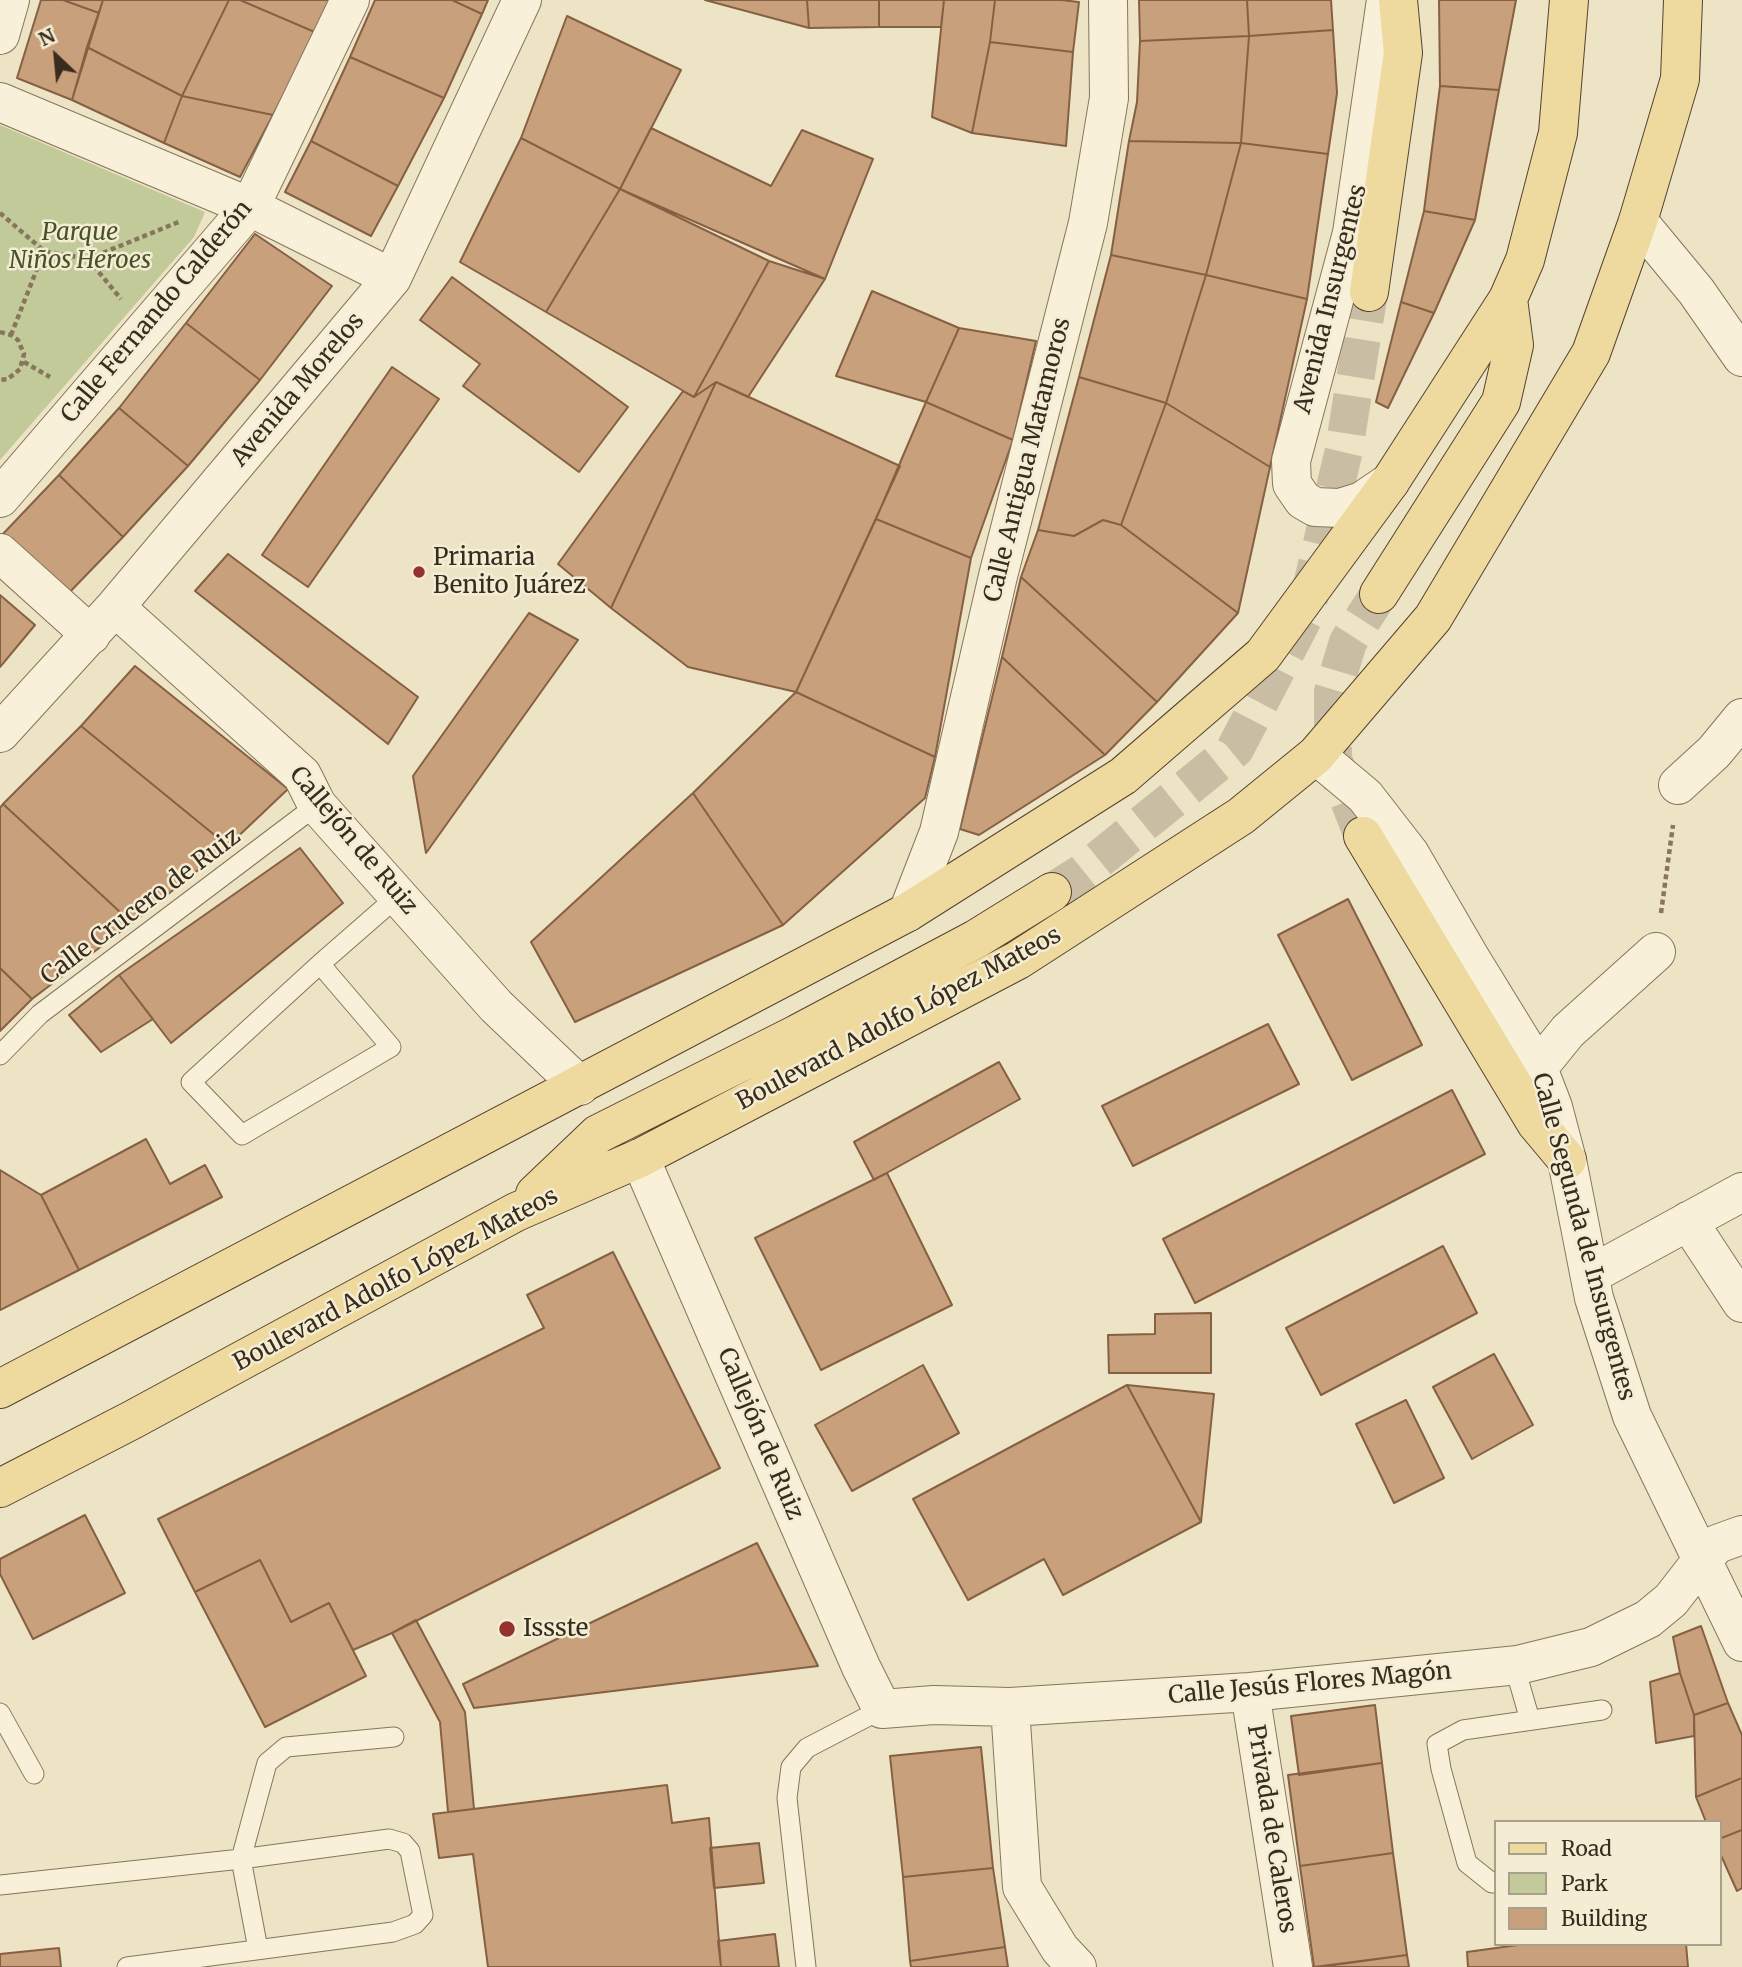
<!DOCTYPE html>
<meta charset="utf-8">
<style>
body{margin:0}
#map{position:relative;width:1742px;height:1967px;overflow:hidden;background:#ede3c5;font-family:Merriweather,serif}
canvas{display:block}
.legend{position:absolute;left:1494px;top:1820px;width:228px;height:126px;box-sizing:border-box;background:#f4edd4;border:2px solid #a9a08c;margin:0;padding:9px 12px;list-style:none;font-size:21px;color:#382c1f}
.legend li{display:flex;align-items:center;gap:14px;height:35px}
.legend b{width:35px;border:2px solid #a9a08c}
.north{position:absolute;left:21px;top:21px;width:70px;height:70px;-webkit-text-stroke:5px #f4edd4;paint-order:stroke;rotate:334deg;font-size:19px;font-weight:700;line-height:28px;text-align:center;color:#382c1f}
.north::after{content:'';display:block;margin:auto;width:24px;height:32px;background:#382c1f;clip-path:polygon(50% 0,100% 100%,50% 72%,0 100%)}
</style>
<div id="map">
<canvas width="1742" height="1967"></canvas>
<ul class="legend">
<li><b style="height:9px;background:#eed99e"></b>Road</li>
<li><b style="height:19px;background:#c2ca99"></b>Park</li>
<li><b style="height:19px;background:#c9a07c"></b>Building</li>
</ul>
<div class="north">N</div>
</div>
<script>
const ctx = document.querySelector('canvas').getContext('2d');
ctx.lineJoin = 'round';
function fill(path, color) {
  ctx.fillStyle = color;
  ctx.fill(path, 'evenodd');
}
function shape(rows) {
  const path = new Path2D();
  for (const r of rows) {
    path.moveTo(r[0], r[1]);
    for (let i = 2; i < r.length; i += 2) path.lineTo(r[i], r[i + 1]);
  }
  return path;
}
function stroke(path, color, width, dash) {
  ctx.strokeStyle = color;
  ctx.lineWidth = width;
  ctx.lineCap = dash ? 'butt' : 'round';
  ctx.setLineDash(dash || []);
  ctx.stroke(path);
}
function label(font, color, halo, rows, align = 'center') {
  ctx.font = font + ' Merriweather,serif';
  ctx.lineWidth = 5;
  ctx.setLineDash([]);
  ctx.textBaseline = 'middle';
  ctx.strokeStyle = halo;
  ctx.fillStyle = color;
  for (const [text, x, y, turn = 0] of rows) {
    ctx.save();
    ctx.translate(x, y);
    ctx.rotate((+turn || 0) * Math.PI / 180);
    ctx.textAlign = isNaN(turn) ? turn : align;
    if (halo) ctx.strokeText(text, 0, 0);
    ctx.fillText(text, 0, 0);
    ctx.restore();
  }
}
fill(shape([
 [0,125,205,212,194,237,0,460]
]), '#c2ca99');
const building = shape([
 [41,0,63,0,99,13,72,100,17,78,41,0],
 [63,0,103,0,99,13,63,0],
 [103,0,229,0,182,96,87,47,103,0],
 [229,0,240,0,317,33,273,115,182,96,229,0],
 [240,0,332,0,317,33,240,0],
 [375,0,452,0,482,14,444,98,350,57,375,0],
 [452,0,488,0,482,14,452,0],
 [705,0,807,0,809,28,705,0],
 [807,0,879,0,879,27,809,28,807,0],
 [879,0,944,0,941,27,879,27,879,0],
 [944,0,995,0,990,42,972,133,932,117,944,0],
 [995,0,1061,0,1079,2,1073,52,990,42,995,0],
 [1139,0,1247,0,1249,36,1140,41,1139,0],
 [1247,0,1331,0,1333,30,1249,36,1247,0],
 [1439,0,1516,0,1499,90,1440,86,1439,0],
 [567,16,681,70,620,189,521,138,567,16],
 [1333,30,1337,93,1328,154,1241,143,1249,36,1333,30],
 [1249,36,1241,143,1129,141,1137,102,1140,41,1249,36],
 [990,42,1073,52,1066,146,972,133,990,42],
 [87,47,182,96,164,143,72,100,87,47],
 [350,57,444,98,398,186,311,141,350,57],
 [1440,86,1499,90,1475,220,1424,211,1440,86],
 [182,96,273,115,240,177,164,143,182,96],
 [651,128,771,186,802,130,873,159,825,279,620,189,651,128],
 [521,138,620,189,546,312,460,262,521,138],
 [311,141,398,186,371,236,285,192,311,141],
 [1129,141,1241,143,1206,275,1111,255,1129,141],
 [1241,143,1328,154,1307,299,1206,275,1241,143],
 [620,189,769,261,694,397,546,312,620,189],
 [1424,211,1475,220,1434,313,1401,302,1424,211],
 [255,234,332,286,260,380,186,323,255,234],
 [1111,255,1206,275,1166,403,1079,377,1111,255],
 [769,261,825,279,748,397,716,382,694,397,769,261],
 [1206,275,1307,299,1270,467,1166,403,1206,275],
 [452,277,628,407,579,472,463,386,480,364,420,320,452,277],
 [872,291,959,328,926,402,836,376,872,291],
 [1401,302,1434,313,1388,408,1376,402,1401,302],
 [186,323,260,380,188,466,119,408,186,323],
 [959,328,1036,341,1013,440,926,402,959,328],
 [392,367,439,399,308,587,262,555,392,367],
 [1079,377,1166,403,1121,525,1103,520,1074,536,1038,530,1079,377],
 [716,382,611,608,558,564,683,391,694,397,716,382],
 [716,382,900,466,796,692,688,667,611,608,716,382],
 [926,402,1013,440,971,558,876,519,926,402],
 [1166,403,1270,467,1238,613,1121,525,1166,403],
 [119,408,188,466,123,537,59,475,119,408],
 [59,475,123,537,65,597,1,536,59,475],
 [876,519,971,558,935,757,796,692,876,519],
 [1103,520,1121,525,1238,613,1157,702,1021,577,1038,530,1074,536,1103,520],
 [228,554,418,697,388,744,195,591,228,554],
 [1021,577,1157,702,1105,755,1002,657,1021,577],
 [0,595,35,625,0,667,0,595],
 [529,613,578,640,426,853,413,776,529,613],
 [1002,657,1105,755,979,835,960,829,1002,657],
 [135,666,288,789,228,846,81,726,135,666],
 [796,692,935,757,925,798,783,925,693,793,796,692],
 [81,726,228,846,132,923,3,804,81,726],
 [693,793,783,925,575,1022,531,942,693,793],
 [3,804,132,923,32,999,0,968,0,808,3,804],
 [300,848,343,903,171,1043,119,975,300,848],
 [1348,899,1422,1045,1352,1080,1278,935,1348,899],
 [0,968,32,999,0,1031,0,968],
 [119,975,153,1019,101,1052,69,1015,119,975],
 [1268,1024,1299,1084,1133,1166,1102,1106,1268,1024],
 [999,1062,1020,1099,874,1180,854,1142,999,1062],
 [1452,1090,1485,1154,1195,1303,1163,1239,1452,1090],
 [146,1139,170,1184,205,1165,222,1197,79,1270,41,1195,146,1139],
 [0,1170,41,1195,79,1270,0,1310,0,1170],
 [887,1173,952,1305,821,1370,755,1238,887,1173],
 [1443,1246,1477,1313,1321,1395,1286,1328,1443,1246],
 [613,1252,720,1468,392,1633,353,1650,329,1603,291,1622,260,1560,195,1592,158,1519,544,1328,527,1295,613,1252],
 [1211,1313,1211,1373,1109,1373,1108,1335,1155,1334,1155,1314,1211,1313],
 [1494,1354,1533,1425,1472,1459,1433,1387,1494,1354],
 [923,1365,959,1433,852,1491,815,1425,923,1365],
 [1127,1385,1201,1522,1063,1595,1044,1559,968,1600,913,1499,1127,1385],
 [1127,1385,1214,1394,1201,1522,1127,1385],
 [1406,1400,1444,1478,1394,1503,1356,1424,1406,1400],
 [85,1515,125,1593,33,1639,0,1574,0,1559,85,1515],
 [757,1543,818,1666,474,1708,463,1684,757,1543],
 [260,1560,291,1622,329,1603,366,1676,265,1727,195,1592,260,1560],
 [416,1620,465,1712,474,1809,448,1812,440,1722,392,1633,416,1620],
 [1701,1626,1728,1703,1694,1715,1680,1673,1673,1637,1701,1626],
 [1680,1673,1694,1715,1694,1736,1656,1743,1650,1682,1680,1673],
 [1728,1703,1742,1735,1742,1778,1696,1797,1694,1715,1728,1703],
 [1375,1705,1382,1763,1299,1775,1291,1716,1375,1705],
 [981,1747,993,1868,903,1877,890,1756,981,1747],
 [1382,1763,1393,1853,1300,1866,1288,1775,1382,1763],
 [1742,1778,1742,1830,1719,1839,1719,1822,1706,1822,1696,1797,1742,1778],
 [667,1785,672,1823,709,1818,721,1967,488,1967,473,1854,439,1858,433,1814,667,1785],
 [1742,1830,1742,1888,1737,1891,1719,1851,1719,1839,1742,1830],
 [759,1843,764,1883,714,1888,710,1848,759,1843],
 [1393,1853,1407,1955,1314,1967,1300,1866,1393,1853],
 [993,1868,1005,1947,910,1961,903,1877,993,1868],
 [775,1934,779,1967,721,1967,718,1941,775,1934],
 [1525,1944,1686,1944,1688,1967,1468,1967,1467,1952,1525,1944],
 [1005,1947,1008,1967,911,1967,910,1961,1005,1947],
 [59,1948,61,1967,0,1967,0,1954,59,1948],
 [1407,1955,1409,1967,1319,1967,1407,1955]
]);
fill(building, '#c9a07c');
stroke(building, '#856042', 2);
stroke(shape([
 [1363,836,1333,759,1333,692,1348,642,1379,594],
 [1052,892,1082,873,1235,749,1305,615,1344,450,1369,292]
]), '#c9bea4', 38, [38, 19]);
const lane = shape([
 [320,964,391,1047,242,1135,191,1082,320,964],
 [320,964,398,896],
 [0,1055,40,1014,317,805],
 [1518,1665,1519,1682,1530,1720],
 [0,1713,34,1774],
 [1495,1883,1492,1883,1467,1863,1441,1769,1437,1744,1463,1730,1602,1710],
 [0,1885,241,1859,389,1839,403,1843,410,1851,423,1915,415,1924,393,1932,127,1967],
 [258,1949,241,1859,267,1763,286,1747,394,1737],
 [806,1967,787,1798,791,1767,807,1748,882,1709]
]);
const street = shape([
 [1386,0,1352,233,1291,461,1292,484,1303,500,1315,507,1340,508,1362,501,1390,482],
 [0,35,10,0],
 [0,102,250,207,392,278],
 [1638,221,1696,291,1742,357],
 [0,498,250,207,350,0],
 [0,553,91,635],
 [115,607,302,775,317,805,496,1006,580,1086],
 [0,733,115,607,392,278,522,0],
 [1316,755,1365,796,1410,854,1471,959,1538,1068,1553,1107,1567,1160,1594,1298,1632,1416,1742,1642],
 [1678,785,1714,752,1742,718],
 [908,912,939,832,998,576,1088,223,1109,98,1108,0],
 [1538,1068,1568,1031,1656,952],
 [640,1158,861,1667,882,1709,934,1705,1010,1707,1250,1692,1518,1665,1591,1647,1648,1619,1671,1600,1702,1560,1717,1544,1742,1535],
 [1688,1221,1742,1303],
 [1590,1275,1742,1192],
 [1250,1692,1293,1967],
 [1010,1707,1022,1887,1060,1949,1077,1967]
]);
const primary = shape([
 [1369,292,1403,53,1398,0],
 [1379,594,1501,402,1514,345,1508,299],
 [1363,836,1536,1123,1567,1160],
 [535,1194,598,1134,797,1034,976,939,1052,892],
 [0,1389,908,912,1123,776,1263,655,1390,482,1508,299,1525,260,1558,133,1569,0],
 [0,1488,132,1420,516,1212,640,1158,1018,960,1241,816,1316,755,1433,618,1591,353,1638,221,1680,79,1683,0]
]);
stroke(lane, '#87755c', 21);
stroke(street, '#87755c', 40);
stroke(primary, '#554330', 40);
stroke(shape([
 [0,213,44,251,88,259,181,221],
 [88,259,121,299],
 [0,332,11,335,18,340,24,354,20,369,8,379,0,380],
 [11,335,44,251],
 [24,362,50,377],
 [1661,913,1673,825]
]), '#87755c', 4.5, [5, 3.5]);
stroke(lane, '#f8f0d8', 19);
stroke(street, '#f8f0d8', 38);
stroke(primary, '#eed99e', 38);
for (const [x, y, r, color] of [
 [419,572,7,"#94322e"],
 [507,1629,9,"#94322e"]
]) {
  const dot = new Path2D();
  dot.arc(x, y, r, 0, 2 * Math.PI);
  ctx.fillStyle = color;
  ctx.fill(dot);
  stroke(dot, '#f4edd4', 2.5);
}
label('italic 24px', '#465326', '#f4edd4', [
 ["Parque",80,233],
 ["Niños Heroes",80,261]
]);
label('24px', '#382c1f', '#f4edd4', [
 ["Avenida Insurgentes",1331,299,-76],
 ["Calle Fernando Calderón",157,312,-50],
 ["Avenida Morelos",298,390,-50],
 ["Calle Antigua Matamoros",1028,460,-76],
 ["Callejón de Ruiz",353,841,50],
 ["Calle Crucero de Ruiz",141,907,-37],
 ["Boulevard Adolfo López Mateos",899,1019,-28],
 ["Calle Segunda de Insurgentes",1583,1237,75],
 ["Boulevard Adolfo López Mateos",396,1280,-28],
 ["Callejón de Ruiz",760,1434,67],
 ["Calle Jesús Flores Magón",1310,1684,-5],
 ["Privada de Caleros",1271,1829,81]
]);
label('24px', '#382c1f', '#f4edd4', [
 ["Primaria",433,558],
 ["Benito Juárez",433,586],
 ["Issste",523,1629]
], 'left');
</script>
